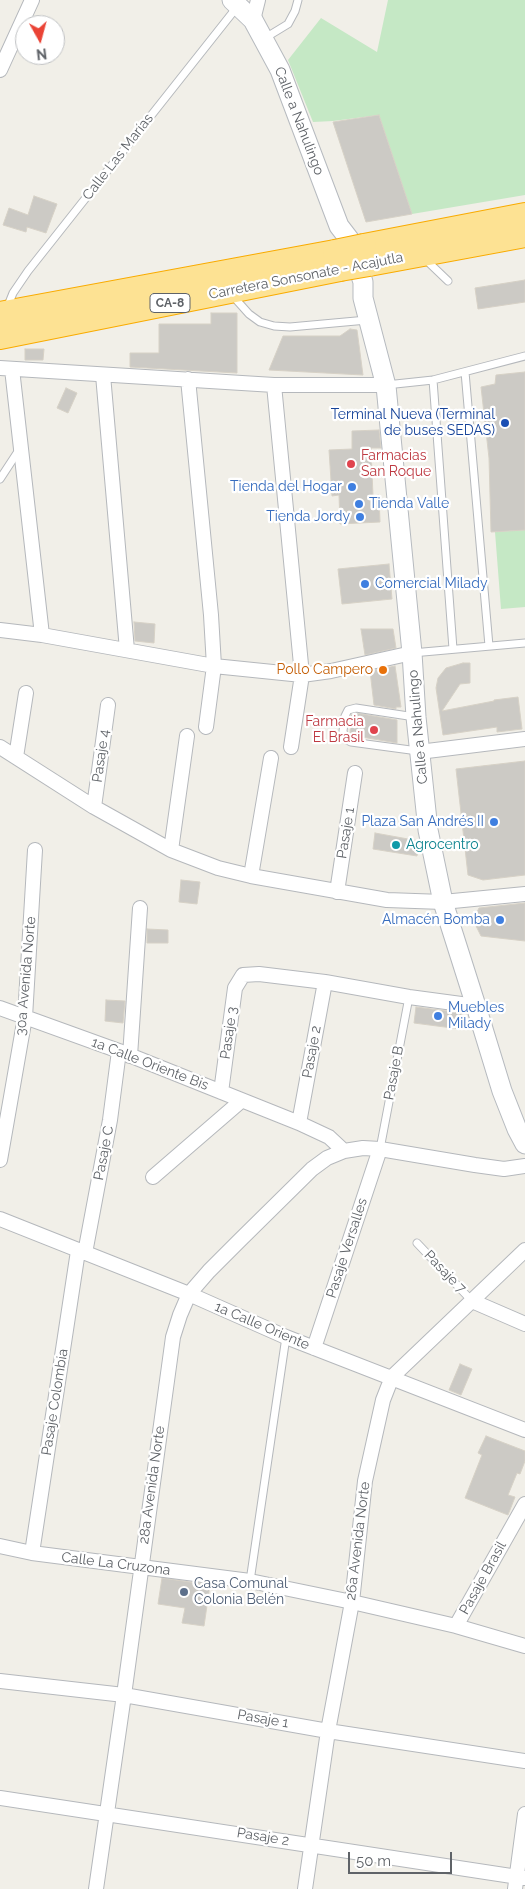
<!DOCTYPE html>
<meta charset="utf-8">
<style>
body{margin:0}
#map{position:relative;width:525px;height:1889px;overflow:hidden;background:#f1efe8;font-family:Raleway,sans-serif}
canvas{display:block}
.north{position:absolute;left:15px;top:15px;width:50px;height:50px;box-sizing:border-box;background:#fff;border:1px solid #bfc1c3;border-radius:50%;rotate:173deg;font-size:14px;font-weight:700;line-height:20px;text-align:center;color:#5f6368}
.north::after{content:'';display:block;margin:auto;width:18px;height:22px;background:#ea4335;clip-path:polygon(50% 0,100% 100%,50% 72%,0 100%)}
.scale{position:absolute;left:348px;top:1852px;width:104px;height:22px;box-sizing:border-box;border:2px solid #5f6368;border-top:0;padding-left:6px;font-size:15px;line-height:18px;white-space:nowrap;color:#5f6368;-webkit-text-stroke:4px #fff;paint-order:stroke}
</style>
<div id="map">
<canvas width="525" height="1889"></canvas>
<div class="north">N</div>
<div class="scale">50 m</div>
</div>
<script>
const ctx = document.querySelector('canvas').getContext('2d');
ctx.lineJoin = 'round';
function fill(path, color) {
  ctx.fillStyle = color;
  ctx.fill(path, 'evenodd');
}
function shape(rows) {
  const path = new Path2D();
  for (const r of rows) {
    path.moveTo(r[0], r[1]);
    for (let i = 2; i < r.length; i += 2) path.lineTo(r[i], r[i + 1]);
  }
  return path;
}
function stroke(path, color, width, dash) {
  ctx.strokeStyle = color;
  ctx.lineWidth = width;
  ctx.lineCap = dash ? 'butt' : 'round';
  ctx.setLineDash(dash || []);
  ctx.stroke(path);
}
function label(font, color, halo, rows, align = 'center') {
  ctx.font = font + ' Raleway,sans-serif';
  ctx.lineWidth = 4.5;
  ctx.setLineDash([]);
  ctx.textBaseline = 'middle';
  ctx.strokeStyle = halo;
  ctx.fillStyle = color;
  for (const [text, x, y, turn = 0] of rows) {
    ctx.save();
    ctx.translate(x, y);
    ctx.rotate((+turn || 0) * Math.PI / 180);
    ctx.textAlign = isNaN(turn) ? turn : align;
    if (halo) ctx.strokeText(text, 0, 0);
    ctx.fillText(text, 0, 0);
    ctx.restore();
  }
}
fill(shape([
 [388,0,525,0,525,195,412,214,379,115,333,121,313,122,288,60,321,18,377,52],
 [525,530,525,607,501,609,495,532]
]), '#c5e8c5');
const building = shape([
 [379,115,412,214,366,222,333,122,379,115],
 [34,196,57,204,46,233,27,227,26,232,3,225,9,208,28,215,34,196],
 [525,280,525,302,478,309,475,288,525,280],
 [211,313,237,313,237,373,130,367,130,353,159,353,159,324,211,324,211,313],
 [350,329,357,330,363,375,269,370,283,336,340,336,350,329],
 [25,349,44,349,43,360,25,360,25,349],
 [525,372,525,530,491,532,489,458,481,387,495,384,496,375,525,372],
 [66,388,77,393,68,413,57,408,66,388],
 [379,430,381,448,371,448,373,496,379,495,380,522,340,524,339,495,332,496,329,450,352,449,352,431,379,430],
 [389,564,392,599,342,604,338,569,389,564],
 [134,622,155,624,154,643,135,641,134,622],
 [361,629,393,629,396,648,365,655,361,629],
 [463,663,470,663,470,683,460,684,442,711,494,701,494,700,518,697,522,729,497,732,497,727,443,735,436,688,438,678,446,668,463,663],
 [395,666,401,707,396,707,396,709,374,705,370,671,395,666],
 [356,713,397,720,397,743,350,735,351,715,356,713],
 [525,761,525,875,483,880,468,875,456,769,525,761],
 [375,833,419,841,417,856,373,849,375,833],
 [181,880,200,882,197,904,179,902,181,880],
 [525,903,525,941,481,936,475,924,475,916,479,908,525,903],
 [147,929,168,930,168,943,147,943,147,929],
 [106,1000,125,1001,123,1023,105,1021,106,1000],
 [416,1007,462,1013,460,1029,414,1023,416,1007],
 [460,1364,472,1369,461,1395,449,1390,460,1364],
 [486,1436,525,1451,525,1461,520,1474,517,1473,508,1495,515,1497,508,1515,465,1498,482,1455,478,1453,486,1436],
 [162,1578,210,1585,204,1626,182,1623,185,1608,158,1604,162,1578]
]);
fill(building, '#cccac5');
stroke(building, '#d6d1c6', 1);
const lane = shape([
 [265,38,288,24,295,11,298,0],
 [424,258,448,281],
 [232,295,249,314,260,322,274,326,290,327,367,320],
 [7,308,13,293,28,271,237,7],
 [465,372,489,646],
 [433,380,453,649],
 [386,385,433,380,525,356],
 [0,479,19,450],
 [412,653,525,643],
 [415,717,356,708,348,710,345,716,343,731,345,739,351,742,418,751],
 [380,1149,409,997],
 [417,1243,472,1301],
 [250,1581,286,1337]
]);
const street = shape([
 [253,20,258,0],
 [0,70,32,0],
 [0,368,274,385,386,385],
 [12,369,42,635],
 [103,375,127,650],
 [188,379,211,615,214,666,206,727],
 [274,385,302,675,291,747],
 [0,630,42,635,214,666,302,675,331,671,412,653],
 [0,747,94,807,171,850,218,868,251,876,387,900,443,902,525,894],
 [419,752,525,739],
 [16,757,26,693],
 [94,807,108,705],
 [171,850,187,736],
 [251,876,271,758],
 [337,892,355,773],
 [0,1008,119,1051,299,1123,329,1137,344,1151,363,1148,380,1149,475,1165,504,1169,525,1166],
 [130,1056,140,908],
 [221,1092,235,988,243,975,259,974,325,982,409,997,476,1006],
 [299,1123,325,982],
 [0,1160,25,1017,35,850],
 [153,1177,241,1101],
 [0,1219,189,1294,286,1337,525,1430],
 [85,1253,110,1120,119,1051],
 [472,1301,525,1324],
 [314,1348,380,1149],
 [0,1546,32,1553,250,1581,352,1602,456,1626,525,1646],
 [32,1553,78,1251],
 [456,1626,525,1504],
 [0,1681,124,1695,328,1731,525,1761],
 [0,1798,525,1878],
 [96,1889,124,1695,173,1337,180,1315,189,1294,209,1271,239,1241,312,1169,327,1158,344,1151],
 [305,1889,328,1731,352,1602,365,1481,383,1400,392,1377,525,1250],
 [515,1889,525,1814]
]);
const secondary = shape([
 [232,0,253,20,280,70,339,226,349,239,363,282,363,298,386,386,412,653,416,717,428,830,443,902,476,1006,502,1091,517,1129,525,1144]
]);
const highway = shape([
 [364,246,525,215],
 [369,264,525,235],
 [0,314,335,252],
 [0,337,340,269]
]);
stroke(lane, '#b5b8bc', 9);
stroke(street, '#b5b8bc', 16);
stroke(secondary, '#b6babf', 21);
stroke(highway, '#f9ab00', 26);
stroke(lane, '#fff', 7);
stroke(street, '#fff', 14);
stroke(secondary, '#fff', 19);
stroke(highway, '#fde293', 24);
const highwayBridge = shape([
 [335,252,364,246],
 [340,269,369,264]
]);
stroke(highwayBridge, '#f9ab00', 26, []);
stroke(highwayBridge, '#fde293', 24);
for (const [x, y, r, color] of [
 [505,423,5,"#1a4fb4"],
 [351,464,5,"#e0444e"],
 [352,487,5,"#3f7fe0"],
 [359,504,5,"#3f7fe0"],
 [360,517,5,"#3f7fe0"],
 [365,584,5,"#3f7fe0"],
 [383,670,5,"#e8710a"],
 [374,730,5,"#e0444e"],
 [494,822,5,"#3f7fe0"],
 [396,845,5,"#0f9aa8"],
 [500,920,5,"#3f7fe0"],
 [438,1016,5,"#3f7fe0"],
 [184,1592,5,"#5c6f8a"]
]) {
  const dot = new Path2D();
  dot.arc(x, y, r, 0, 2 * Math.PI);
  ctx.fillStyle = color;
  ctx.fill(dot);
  stroke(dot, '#fff', 2);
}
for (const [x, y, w] of [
 [170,303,40]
]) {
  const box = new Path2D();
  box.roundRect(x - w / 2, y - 9.5, w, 19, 4);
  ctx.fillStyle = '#fff';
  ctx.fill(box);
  stroke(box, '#5f6368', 1);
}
label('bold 12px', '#5f6368', null, [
 ["CA-8",170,303]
]);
label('14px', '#5f6368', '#fff', [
 ["Calle a Nahulingo",299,121,69],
 ["Calle Las Marías",118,157,-52],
 ["Carretera Sonsonate - Acajutla",306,276,-11],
 ["Calle a Nahulingo",418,727,-95],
 ["Pasaje 4",101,756,-82],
 ["Pasaje 1",346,833,-81],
 ["30a Avenida Norte",26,976,-85],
 ["Pasaje 3",229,1033,-82],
 ["Pasaje 2",312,1052,-80],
 ["1a Calle Oriente Bis",150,1064,21],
 ["Pasaje B",394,1073,-79],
 ["Pasaje C",104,1153,-79],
 ["Pasaje Versalles",347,1248,-72],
 ["Pasaje 7",445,1272,46],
 ["1a Calle Oriente",262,1326,23],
 ["Pasaje Colombia",55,1402,-81],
 ["28a Avenida Norte",152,1485,-82],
 ["26a Avenida Norte",358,1541,-83],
 ["Calle La Cruzona",116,1564,7],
 ["Pasaje Brasil",483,1578,-61],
 ["Pasaje 1",263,1719,10],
 ["Pasaje 2",263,1837,9]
]);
label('14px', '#164399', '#fff', [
 ["Terminal Nueva (Terminal",495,415],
 ["de buses SEDAS)",495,431]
], 'right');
label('14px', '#be3a42', '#fff', [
 ["Farmacias",361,456],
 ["San Roque",361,472],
 ["Farmacia",364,722,"right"],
 ["El Brasil",364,738,"right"]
], 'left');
label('14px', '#366cbe', '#fff', [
 ["Tienda del Hogar",342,487],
 ["Tienda Valle",369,504,"left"],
 ["Tienda Jordy",350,517],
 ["Comercial Milady",375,584,"left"],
 ["Plaza San Andrés II",484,822],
 ["Almacén Bomba",490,920],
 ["Muebles",448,1008,"left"],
 ["Milady",448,1024,"left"]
], 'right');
label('14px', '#c56008', '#fff', [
 ["Pollo Campero",373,670]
], 'right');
label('14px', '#0d838f', '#fff', [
 ["Agrocentro",406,845]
], 'left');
label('14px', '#4e5e75', '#fff', [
 ["Casa Comunal",194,1584],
 ["Colonia Belén",194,1600]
], 'left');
</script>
